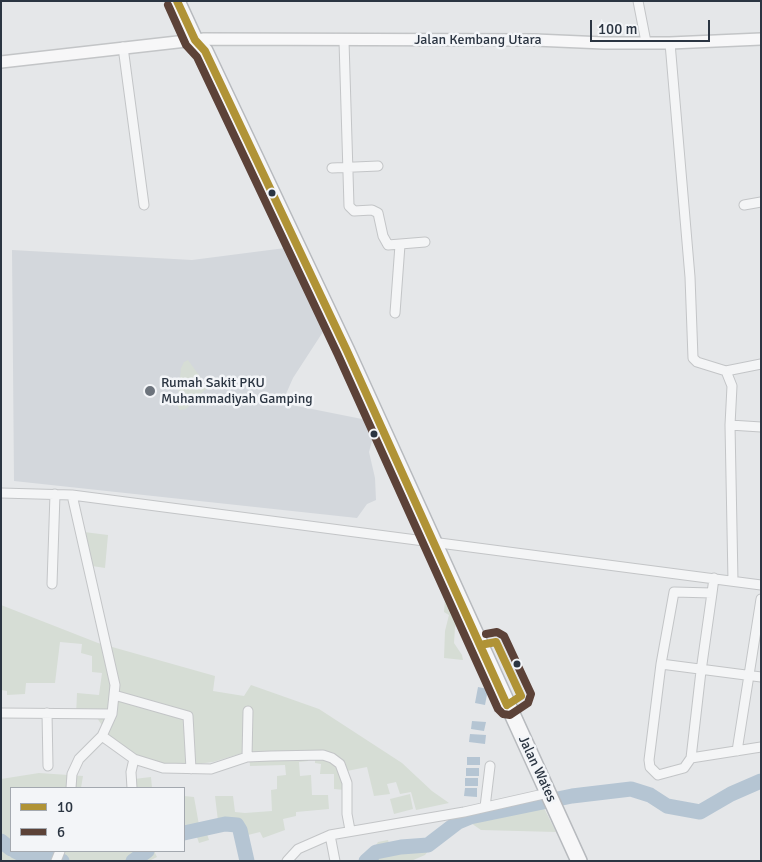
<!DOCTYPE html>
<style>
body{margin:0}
#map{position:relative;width:762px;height:862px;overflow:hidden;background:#e5e7e9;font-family:Signika,sans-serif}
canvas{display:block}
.frame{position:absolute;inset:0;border:2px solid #2b3542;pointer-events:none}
.legend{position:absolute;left:10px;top:787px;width:175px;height:65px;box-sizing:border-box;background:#f3f5f8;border:1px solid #a3a8af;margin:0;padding:6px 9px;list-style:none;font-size:15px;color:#2b3542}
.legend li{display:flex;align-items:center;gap:10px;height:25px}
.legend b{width:25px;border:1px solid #a3a8af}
.scale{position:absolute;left:590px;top:20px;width:120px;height:22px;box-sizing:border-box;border:2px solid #2b3542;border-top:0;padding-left:6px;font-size:15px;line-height:18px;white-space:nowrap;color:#2b3542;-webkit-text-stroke:4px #f3f5f8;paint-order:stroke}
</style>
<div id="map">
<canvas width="762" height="862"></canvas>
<div class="frame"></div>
<ul class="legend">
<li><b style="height:6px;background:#b09336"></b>10</li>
<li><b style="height:6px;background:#5c4238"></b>6</li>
</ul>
<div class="scale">100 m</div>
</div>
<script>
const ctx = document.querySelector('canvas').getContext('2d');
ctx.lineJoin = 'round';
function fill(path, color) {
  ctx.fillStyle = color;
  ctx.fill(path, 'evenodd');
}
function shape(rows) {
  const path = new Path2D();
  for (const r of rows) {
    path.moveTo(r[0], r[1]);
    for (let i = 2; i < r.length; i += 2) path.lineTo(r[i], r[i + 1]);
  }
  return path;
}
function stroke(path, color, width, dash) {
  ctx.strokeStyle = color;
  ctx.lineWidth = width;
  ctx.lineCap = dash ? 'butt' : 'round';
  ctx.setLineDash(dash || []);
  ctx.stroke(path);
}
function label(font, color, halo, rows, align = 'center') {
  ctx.font = font + ' Signika,sans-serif';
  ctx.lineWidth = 5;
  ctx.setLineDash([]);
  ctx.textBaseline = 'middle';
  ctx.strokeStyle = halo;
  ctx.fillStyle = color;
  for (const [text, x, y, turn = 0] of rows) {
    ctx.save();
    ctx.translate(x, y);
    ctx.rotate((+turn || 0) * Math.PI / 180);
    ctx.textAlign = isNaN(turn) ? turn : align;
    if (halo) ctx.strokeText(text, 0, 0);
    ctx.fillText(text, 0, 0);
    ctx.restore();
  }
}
fill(shape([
 [293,247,330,321,293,378,282,403,377,422,369,452,375,478,376,500,367,504,357,518,14,481,12,250,192,260]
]), '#d3d7dc');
fill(shape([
 [188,360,204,382,206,389,186,409,180,410,177,405,181,368,184,362],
 [84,532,108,535,105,568,92,566],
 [442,581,460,620,455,627,454,643,462,655,463,660,444,658,445,631,449,615,444,612,445,599,442,592],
 [1,605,98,643,215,676,213,691,244,696,251,685,319,709,402,763,432,791,449,803,416,810,411,792,400,794,396,782,387,784,390,794,374,796,367,767,347,771,352,801,350,802,345,790,334,789,334,774,320,774,321,764,315,763,315,758,308,758,308,761,299,762,300,776,311,775,312,795,328,795,329,809,296,812,296,816,283,819,285,830,263,838,260,832,244,836,240,824,236,822,218,821,215,796,233,796,235,812,245,813,272,811,271,790,277,789,277,776,286,775,285,765,250,766,249,751,213,762,190,765,164,766,138,759,108,734,97,718,76,716,77,693,99,695,102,673,92,672,92,656,81,653,82,644,60,642,55,683,26,683,25,694,7,695,7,691,1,690],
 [39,773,83,776,81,788,11,788,11,851,154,851,157,857,149,861,1,861,1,779],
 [151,777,152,788,134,788,134,779],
 [410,794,413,809,394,814,390,799],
 [184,796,194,797,199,825,204,825,209,840,199,843,196,834,184,837],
 [543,806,556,832,481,830,468,821],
 [388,840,390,846,414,842,424,843,431,847,425,855,411,861,365,861,378,842]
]), '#d6ddd5');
fill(shape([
 [478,687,488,689,485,705,475,703],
 [472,721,486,722,484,731,471,729],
 [470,734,486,735,485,744,469,742],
 [467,757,480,757,480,765,467,765],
 [466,768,479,768,479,776,466,776],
 [465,778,478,778,478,786,465,786],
 [465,788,477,788,477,797,464,796]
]), '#b5c5d3');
stroke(shape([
 [184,833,225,824,237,825,240,830,247,861],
 [1,841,11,849],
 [15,851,25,856,47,857,62,861],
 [133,861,147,851],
 [366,861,376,852,401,847,428,845,458,822,470,817,572,796,631,789,650,795,667,806,700,812,731,794,761,781]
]), '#b5c5d3', 15);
const street = shape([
 [638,1,646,42],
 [344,41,349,206,354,211,372,210,378,213,383,236,388,245,425,242],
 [670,43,690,277,693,358,697,362,726,371,732,386,730,425,733,581],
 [123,47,144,205],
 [332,168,378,166],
 [744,205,761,202],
 [395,313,400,245],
 [726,371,761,364],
 [730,425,761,427],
 [1,493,72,495,761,585],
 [52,584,55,494],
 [712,593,674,592,661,664,649,760,650,767,658,775,684,768,691,758,701,671,712,593,714,578],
 [661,664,761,677],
 [114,695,188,716,191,769],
 [1,713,112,714],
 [47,713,48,766],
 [102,736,134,759,163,768,211,769,247,757,271,756,323,755,332,758,340,764,347,783,347,814,350,830],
 [737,751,761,599],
 [247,757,248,711],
 [691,758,761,747],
 [71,788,72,774,79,759,102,736,112,714,115,685,72,495],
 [132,788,131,772,134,759],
 [485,807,490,766],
 [330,835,335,861],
 [56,861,60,851],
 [287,861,298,849,330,835,464,812,548,793]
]);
const secondary = shape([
 [1,62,204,39,535,40,604,43,670,43,761,39]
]);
const highway = shape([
 [177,1,195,40,205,51,347,351,579,861]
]);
stroke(street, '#c3c5c7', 11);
stroke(secondary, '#c3c5c7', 14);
stroke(highway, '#b7babe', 18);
stroke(street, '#f4f5f6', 9);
stroke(secondary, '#f7f7f8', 11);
stroke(highway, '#f7f7f8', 15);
stroke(shape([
 [177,1,195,40,205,51,347,351,507,705,521,696,496,642,480,645]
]), '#b09336', 8);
stroke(shape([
 [168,5,186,45,197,57,338,355,498,709,503,714,510,715,528,703,531,694,504,636,497,632,486,634]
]), '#5c4238', 8);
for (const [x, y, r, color] of [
 [272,193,4.5,"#2b3542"],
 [150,391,6,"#6c737c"],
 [374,434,4.5,"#2b3542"],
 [517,664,4.5,"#2b3542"]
]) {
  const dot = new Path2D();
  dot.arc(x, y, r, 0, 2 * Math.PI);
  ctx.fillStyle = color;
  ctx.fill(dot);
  stroke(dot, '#f3f5f8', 2);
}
label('14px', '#2b3542', '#f3f5f8', [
 ["Jalan Kembang Utara",478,40],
 ["Jalan Wates",537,769,65]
]);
label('14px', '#2b3542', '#f3f5f8', [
 ["Rumah Sakit PKU",161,383],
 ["Muhammadiyah Gamping",161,399]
], 'left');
</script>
